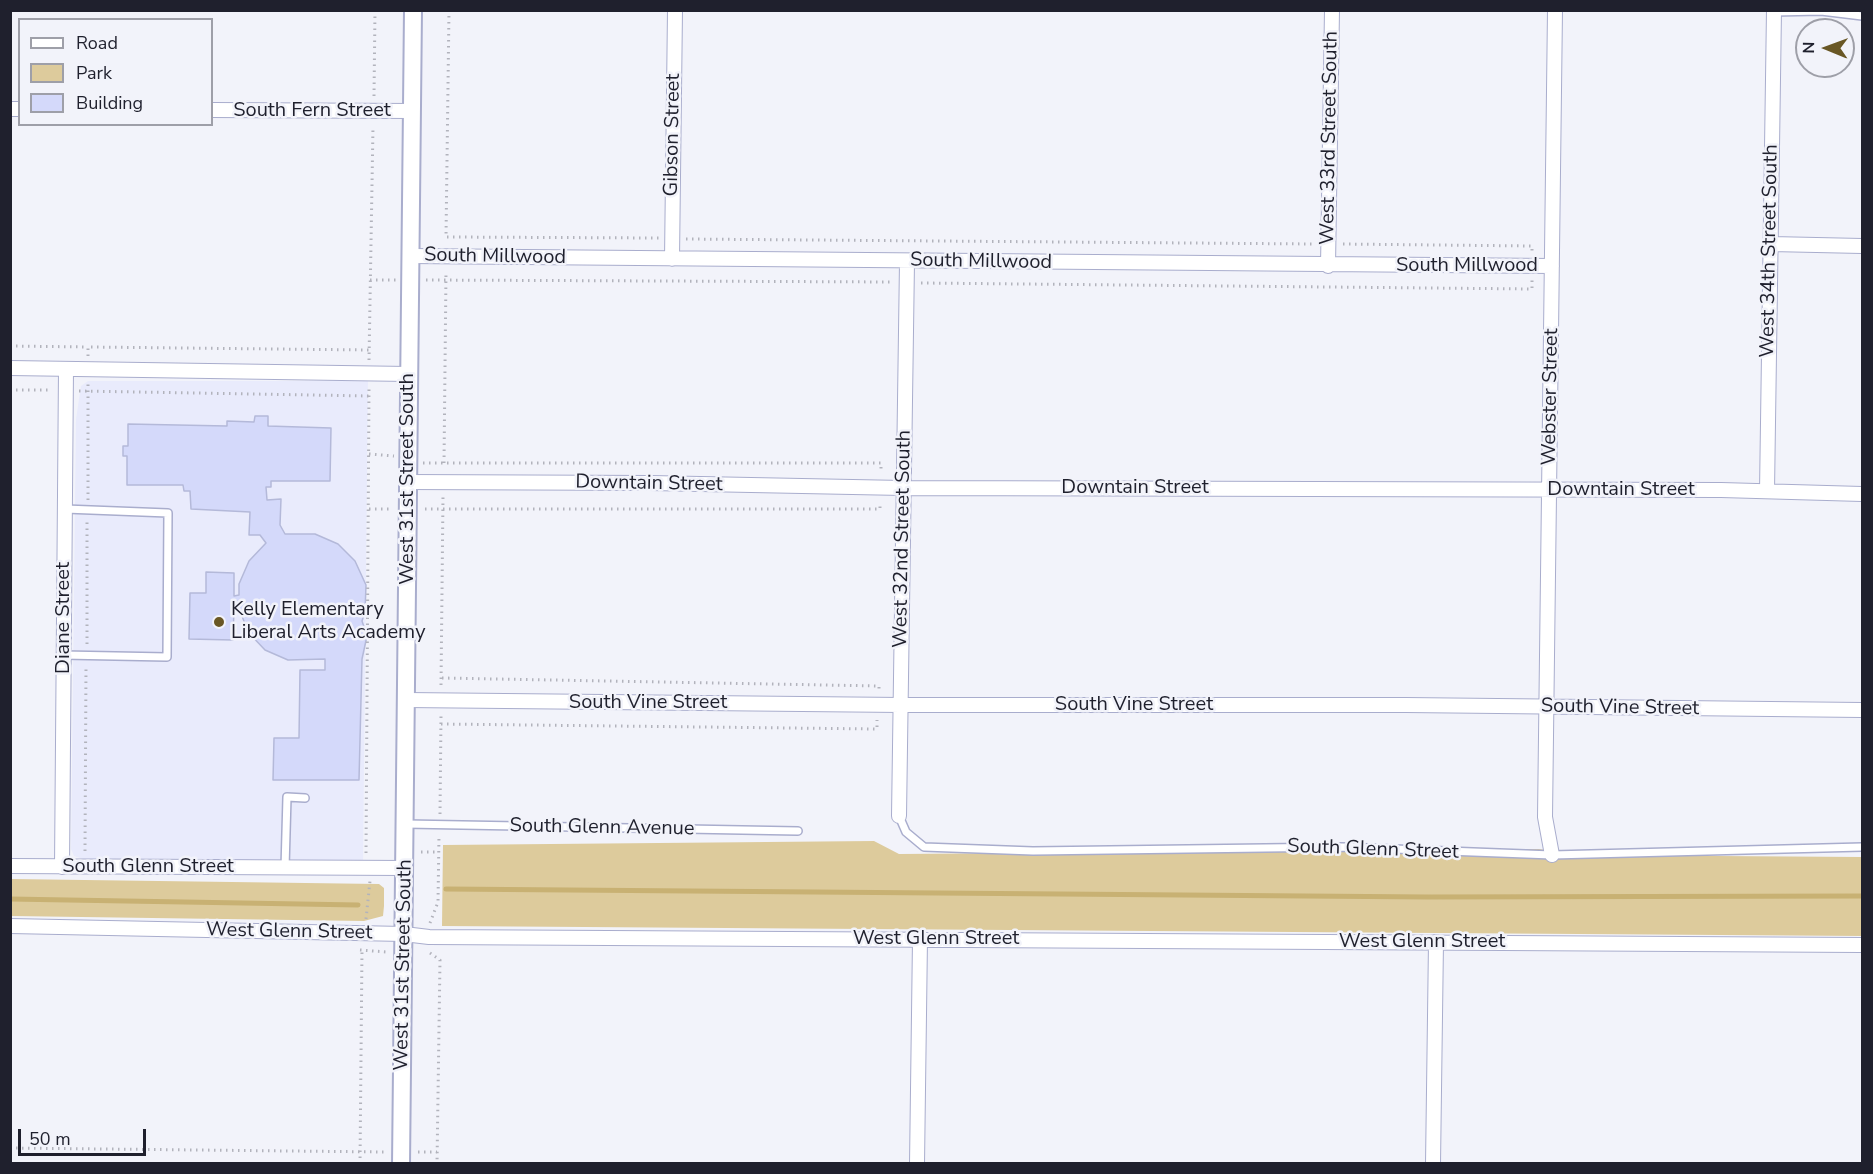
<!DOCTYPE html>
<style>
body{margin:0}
#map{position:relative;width:1873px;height:1174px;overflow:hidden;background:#f2f3fa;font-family:"Nunito Sans",sans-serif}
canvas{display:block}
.frame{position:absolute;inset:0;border:12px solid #1f202d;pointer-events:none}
.legend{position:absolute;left:18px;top:18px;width:195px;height:108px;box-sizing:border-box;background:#f2f3fa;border:2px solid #9e9fa8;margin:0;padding:8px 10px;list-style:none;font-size:18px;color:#1f202d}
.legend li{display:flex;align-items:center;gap:12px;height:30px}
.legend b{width:30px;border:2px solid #9e9fa8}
.north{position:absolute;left:1795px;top:18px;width:60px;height:60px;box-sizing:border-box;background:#f2f3fa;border:2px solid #9e9fa8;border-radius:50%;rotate:271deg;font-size:16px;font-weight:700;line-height:24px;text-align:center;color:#1f202d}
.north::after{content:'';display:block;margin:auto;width:21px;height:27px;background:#695725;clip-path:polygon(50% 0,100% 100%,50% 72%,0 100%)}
.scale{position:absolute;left:18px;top:1129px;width:128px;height:27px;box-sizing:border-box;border:3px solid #1f202d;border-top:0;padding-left:8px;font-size:18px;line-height:21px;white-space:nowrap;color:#1f202d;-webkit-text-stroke:4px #f2f3fa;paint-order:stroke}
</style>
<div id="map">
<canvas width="1873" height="1174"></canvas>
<div class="frame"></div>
<ul class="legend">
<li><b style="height:8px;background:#fff"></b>Road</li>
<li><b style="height:16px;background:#ddcb9c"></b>Park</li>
<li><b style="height:16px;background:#d4d9fa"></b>Building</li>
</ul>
<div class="north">N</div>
<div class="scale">50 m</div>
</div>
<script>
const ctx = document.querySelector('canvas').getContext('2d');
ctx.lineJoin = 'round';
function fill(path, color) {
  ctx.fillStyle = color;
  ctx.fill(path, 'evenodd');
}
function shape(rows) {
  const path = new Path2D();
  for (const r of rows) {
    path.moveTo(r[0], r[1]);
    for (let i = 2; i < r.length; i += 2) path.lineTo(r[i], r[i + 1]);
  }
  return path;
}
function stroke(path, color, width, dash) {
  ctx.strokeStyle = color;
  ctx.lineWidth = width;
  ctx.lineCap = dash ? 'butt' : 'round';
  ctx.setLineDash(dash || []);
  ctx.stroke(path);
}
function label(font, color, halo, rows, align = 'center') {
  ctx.font = font + ' "Nunito Sans",sans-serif';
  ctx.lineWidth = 5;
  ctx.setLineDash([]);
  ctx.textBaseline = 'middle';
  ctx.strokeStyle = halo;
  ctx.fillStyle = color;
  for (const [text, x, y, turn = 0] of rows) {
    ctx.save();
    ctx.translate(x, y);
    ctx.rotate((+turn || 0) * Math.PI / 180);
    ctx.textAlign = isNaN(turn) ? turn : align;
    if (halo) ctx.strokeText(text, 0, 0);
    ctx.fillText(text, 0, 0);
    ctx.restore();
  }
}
fill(shape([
 [88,381,368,381,363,861,83,859,74,856,71,849,76,419,81,386]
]), '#e9ebfc');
fill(shape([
 [874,841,899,854,1539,849,1574,855,1862,857,1862,936,442,926,443,845],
 [11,879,379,884,384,888,384,906,383,916,364,921,11,916]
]), '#ddcb9c');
stroke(shape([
 [446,889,1428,897,1862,896],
 [10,899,358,905]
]), '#c8b173', 5);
const building = shape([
 [255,416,268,416,268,426,331,428,330,481,271,481,271,487,266,487,267,500,281,499,280,525,285,534,315,534,338,544,355,561,366,585,365,612,362,621,367,636,362,659,359,780,273,780,274,738,299,738,300,670,325,670,325,659,288,660,265,650,248,632,239,608,234,608,233,640,189,639,190,593,206,593,206,572,234,573,234,596,239,595,239,584,249,561,266,543,260,535,249,535,250,512,191,509,190,491,184,491,183,485,127,485,127,456,123,456,123,446,128,446,128,424,227,426,227,421,254,422,255,416]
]);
fill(building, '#d4d9fa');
stroke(building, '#b4b9d9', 1.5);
const service = shape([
 [1774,12,1821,11,1862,16],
 [63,655,167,657,168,513,65,509],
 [899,816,906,832,924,847,1033,851,1342,847,1552,855,1862,847],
 [406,824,798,831],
 [285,868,287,797,305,798]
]);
const minor = shape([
 [10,109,20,109],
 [212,110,412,111],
 [1771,244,1862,246],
 [410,256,1552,266],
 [672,259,675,10],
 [1328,266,1332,10],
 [10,368,408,374],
 [407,482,650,483,903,488,1721,490,1862,494],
 [1767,491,1774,10],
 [406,700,901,705,1406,705,1862,710],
 [899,816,907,262],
 [1552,855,1545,817,1555,10],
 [10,866,405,868],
 [62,867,66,369],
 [10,926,404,934,429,937,1862,945],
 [917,1164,920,939],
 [1433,1164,1436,942]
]);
const tertiary = shape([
 [401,1164,413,10]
]);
stroke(service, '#a9adcd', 10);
stroke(minor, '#a9adcd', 16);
stroke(tertiary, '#a9adcd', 20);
stroke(shape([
 [449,10,446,237,659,238],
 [374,96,375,10],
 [686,239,1315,244],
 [1343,244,1532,246,1532,252],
 [370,280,396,280],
 [426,280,894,282],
 [921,283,1532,289,1532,279],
 [10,346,88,347],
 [88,356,88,347,369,350],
 [369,360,373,126],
 [10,390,52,390],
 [79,391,369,396],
 [369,454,394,456],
 [423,463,881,463,881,473],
 [444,463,446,272],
 [88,500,88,383],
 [369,509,391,509],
 [425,509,880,509,880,503],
 [87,644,87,521],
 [442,678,879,686,879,690],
 [441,685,443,496],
 [441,724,877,729,877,720],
 [440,814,441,715],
 [85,851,86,665],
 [421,852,439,852],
 [366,853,369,387],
 [366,919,370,881],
 [430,923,438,902,439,835],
 [360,950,387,952],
 [430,953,440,960,437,1164],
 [10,1148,384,1152],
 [418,1152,437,1152],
 [360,1164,362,949]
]), '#b2b3bc', 3, [1.5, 4.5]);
stroke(service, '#fff', 7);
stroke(minor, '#fff', 14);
stroke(tertiary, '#fff', 16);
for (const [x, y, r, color] of [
 [219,622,6,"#695725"]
]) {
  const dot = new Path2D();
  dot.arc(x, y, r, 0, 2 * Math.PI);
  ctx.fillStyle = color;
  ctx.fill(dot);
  stroke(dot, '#f2f3fa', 2);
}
label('20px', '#1f202d', '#f2f3fa', [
 ["South Fern Street",312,111],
 ["Gibson Street",673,135,-89],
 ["West 33rd Street South",1330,138,-89],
 ["West 34th Street South",1770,251,-89],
 ["South Millwood",495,257,1],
 ["South Millwood",981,262,1],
 ["South Millwood",1467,266],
 ["Webster Street",1551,397,-89],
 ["West 31st Street South",408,479,-90],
 ["Downtain Street",649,484,1],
 ["Downtain Street",1135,488],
 ["Downtain Street",1621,490],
 ["West 32nd Street South",903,539,-89],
 ["Diane Street",64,618,-90],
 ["South Vine Street",648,703],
 ["South Vine Street",1134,705],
 ["South Vine Street",1620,708,1],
 ["South Glenn Avenue",602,828,1],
 ["South Glenn Street",1373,850,2],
 ["South Glenn Street",148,867],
 ["West Glenn Street",289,932,1],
 ["West Glenn Street",936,939],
 ["West Glenn Street",1422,942],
 ["West 31st Street South",404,965,-89]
]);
label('20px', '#1f202d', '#f2f3fa', [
 ["Kelly Elementary",231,610],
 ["Liberal Arts Academy",231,633]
], 'left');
</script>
